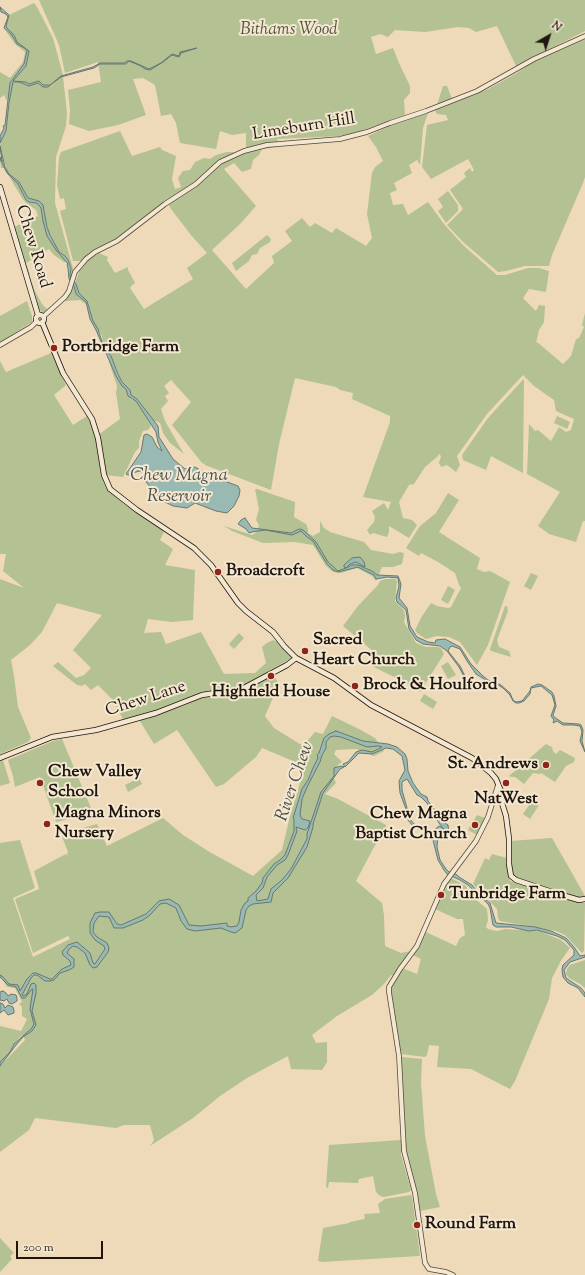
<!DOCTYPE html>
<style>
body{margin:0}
#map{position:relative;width:585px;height:1275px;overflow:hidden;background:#eedab8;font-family:"Sorts Mill Goudy",serif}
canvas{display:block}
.north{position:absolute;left:529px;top:16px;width:40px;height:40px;-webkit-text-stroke:3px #f4e7d1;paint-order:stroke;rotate:39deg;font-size:11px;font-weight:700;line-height:16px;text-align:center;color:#1f160d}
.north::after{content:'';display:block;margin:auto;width:14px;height:18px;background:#1f160d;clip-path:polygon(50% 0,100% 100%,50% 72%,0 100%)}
.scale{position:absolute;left:16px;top:1241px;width:87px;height:18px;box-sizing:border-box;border:2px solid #1f160d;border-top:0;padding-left:5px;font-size:12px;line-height:14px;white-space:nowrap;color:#1f160d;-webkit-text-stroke:3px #f4e7d1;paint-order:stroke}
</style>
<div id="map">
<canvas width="585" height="1275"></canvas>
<div class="north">N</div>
<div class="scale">200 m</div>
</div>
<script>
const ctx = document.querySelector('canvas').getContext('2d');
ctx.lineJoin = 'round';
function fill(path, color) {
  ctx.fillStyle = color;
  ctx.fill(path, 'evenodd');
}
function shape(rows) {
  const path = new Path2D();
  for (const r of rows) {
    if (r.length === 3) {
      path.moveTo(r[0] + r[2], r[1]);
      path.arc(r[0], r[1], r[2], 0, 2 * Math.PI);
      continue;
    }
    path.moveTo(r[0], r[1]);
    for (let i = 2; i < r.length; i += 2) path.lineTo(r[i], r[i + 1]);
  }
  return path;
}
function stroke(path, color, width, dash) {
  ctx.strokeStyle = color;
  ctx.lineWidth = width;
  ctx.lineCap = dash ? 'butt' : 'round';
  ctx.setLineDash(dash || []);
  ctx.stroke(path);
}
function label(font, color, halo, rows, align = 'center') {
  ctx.font = font + ' "Sorts Mill Goudy",serif';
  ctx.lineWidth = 4;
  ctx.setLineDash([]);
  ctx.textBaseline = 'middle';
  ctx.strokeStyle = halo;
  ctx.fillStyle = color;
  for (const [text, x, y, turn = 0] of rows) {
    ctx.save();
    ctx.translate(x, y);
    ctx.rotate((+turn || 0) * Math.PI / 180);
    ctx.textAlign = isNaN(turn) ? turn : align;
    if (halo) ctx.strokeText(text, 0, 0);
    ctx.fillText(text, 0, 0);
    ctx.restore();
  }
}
fill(shape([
 [39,0,585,0,585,31,516,66,497,26,476,32,469,28,458,27,425,32,395,30,388,37,380,34,371,37,376,54,393,48,399,63,410,86,410,93,404,100,405,115,355,133,339,136,277,139,279,147,262,149,259,155,253,160,251,169,242,172,234,163,224,169,256,206,240,224,212,250,246,289,274,263,272,256,292,241,285,231,302,218,310,227,315,223,332,233,336,228,366,246,372,238,367,214,372,173,375,167,383,161,376,147,368,136,395,123,428,113,423,128,420,165,417,160,409,165,412,173,394,183,397,190,390,193,393,205,403,204,408,215,428,202,444,224,463,245,497,275,505,275,528,268,539,268,549,271,546,292,529,289,523,298,536,311,539,305,545,306,544,322,539,330,536,343,537,342,563,364,571,356,576,339,579,338,584,327,582,325,585,313,585,521,583,521,576,542,549,534,538,526,560,492,527,474,529,424,535,431,538,430,551,441,559,427,566,432,571,430,574,419,556,411,554,400,534,386,523,375,487,414,457,456,460,465,456,472,447,465,441,467,439,463,441,456,439,454,437,457,425,467,414,484,409,485,399,502,403,518,412,520,417,525,409,538,389,526,389,532,387,537,373,533,370,535,367,530,374,522,375,517,372,511,384,503,388,510,391,502,363,497,390,422,390,416,352,399,353,393,340,390,336,387,295,378,279,444,271,490,205,465,205,464,202,463,172,425,191,402,171,380,164,386,169,393,165,396,168,401,161,409,165,421,184,454,170,443,163,433,160,423,153,420,137,399,131,395,130,390,122,382,111,356,103,345,102,336,93,321,87,301,79,293,75,283,80,270,87,261,99,253,108,257,107,260,115,273,128,267,128,270,135,283,132,285,130,288,144,309,193,279,187,268,207,253,191,235,171,209,169,205,171,202,168,199,115,239,90,252,82,261,73,261,60,211,66,209,64,198,60,199,57,185,59,157,61,152,120,131,132,156,160,147,162,150,176,156,172,179,175,189,181,187,178,178,183,171,190,170,195,162,204,158,210,159,216,155,227,152,232,152,239,154,246,149,246,133,232,135,220,131,216,149,180,143,176,123,171,114,161,116,155,85,143,78,133,79,146,115,118,125,89,131,69,124,70,110,68,90,101,82,98,62,65,73,59,45],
 [34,3,37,7,53,38,63,75,49,85,43,85,39,81,30,84,26,82,13,81,26,66,29,51,17,42,14,35,6,26,9,15],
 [5,30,11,34,15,42,20,46,26,49,27,51,24,64,12,80,7,101,4,95,0,98,0,72,10,78,23,62,25,52,15,44],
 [585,37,585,177,583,183,552,255,549,266,525,266,506,271,498,272,463,242,447,225,463,209,450,190,466,177,464,173,470,168,472,172,474,170,468,159,431,179,422,167,427,125,448,120,446,115,437,114,435,110,488,89,517,73,535,60],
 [61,77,63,77,67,113,66,126,56,157,55,203,74,272,72,278,70,276,71,268,68,260,65,256,59,252,48,230,43,206,28,198,19,182,10,175,7,170,0,148,1,139,6,131,12,83,19,82,29,86,38,83,45,87,51,86],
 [443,86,447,86,452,99,437,105],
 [0,159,9,176,18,184,26,200,29,202,37,203,41,207,47,236,59,254,66,262,64,262,54,255,49,249,26,263,30,275,28,275,14,227,38,216,36,210,26,203,22,198,4,168,1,168],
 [448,191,458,205,458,211,446,223,438,211,443,207,438,199],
 [267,235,271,239,270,242,260,248,257,254,252,255,249,261,236,271,232,263],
 [30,277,35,291,42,304,48,310,46,312,43,313,38,309,36,298,29,278],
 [74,286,76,294,84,300,87,305,80,300,66,301,65,300,74,285],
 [27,301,32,316,32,322,0,342,0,316],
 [51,353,66,385,54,395,73,425,87,416,91,421,96,437,103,481,106,488,124,504,165,530,160,540,173,549,165,565,195,570,193,620,172,622,148,619,144,633,161,632,166,644,201,632,224,674,223,674,255,673,266,663,262,647,267,643,273,640,288,646,292,651,292,658,270,670,279,684,265,716,274,728,303,746,315,732,323,734,332,716,359,729,375,738,384,751,374,756,356,749,336,750,334,754,342,762,338,765,333,777,336,783,325,794,338,799,386,825,386,829,374,847,356,881,382,903,384,915,385,946,401,953,411,951,394,976,391,975,384,984,372,995,337,1016,312,1035,316,1043,327,1042,327,1062,322,1070,291,1069,288,1056,247,1078,220,1096,193,1118,150,1146,154,1140,150,1125,124,1125,116,1128,35,1118,29,1130,0,1152,0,1066,25,1040,23,1035,19,1038,13,1045,10,1052,0,1062,0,1026,21,1031,27,1019,22,1016,22,1007,19,1004,22,1002,15,988,7,987,2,979,0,978,0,843,20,840,35,888,13,898,33,957,70,939,68,936,33,953,15,899,39,889,34,871,66,854,68,858,67,854,68,852,61,834,97,824,107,846,163,818,183,835,208,851,253,876,282,850,289,820,305,766,262,748,256,757,224,784,216,787,177,730,154,744,138,718,145,719,190,703,187,698,149,713,123,719,111,698,98,685,91,690,85,684,82,686,77,685,53,666,58,662,76,678,84,675,91,668,73,650,102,615,57,603,42,632,30,645,11,660,14,676,18,707,31,738,28,742,0,754,0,579,24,588,3,571,6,554,0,554,0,361,6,372],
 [109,360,120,383,126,389,127,393,131,399,136,401,150,423,151,426,148,430,143,431,139,441,139,448,135,452,123,477,105,475,98,435,120,419,116,393,117,386,109,362],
 [524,379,523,473,491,456,486,470,463,460,462,455,488,418,520,383],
 [557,416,570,422,567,429,554,423],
 [255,489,257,489,295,502,294,517,306,524,308,529,308,533,313,536,320,532,320,521,324,528,330,532,364,542,371,550,393,554,400,552,404,553,402,564,393,567,382,567,376,581,372,576,357,568,341,573,333,572,326,566,313,545,295,542,263,543,232,531,224,526,252,535,257,532,259,525,256,520,259,509],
 [448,493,459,500,439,532,480,558,477,569,484,572,490,571,510,582,488,645,477,665,460,642,449,637,437,636,426,639,417,633,415,630,422,616,431,603,437,606,448,608,451,607,461,588,459,585,455,573,438,562,421,553,419,556,406,548,420,526,436,513],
 [531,573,538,576,531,590,524,586],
 [385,579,395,579,397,581,395,601,404,610,405,616,404,622,416,643,426,647,438,647,441,648,444,654,420,692,404,682,370,665,375,653,343,626,358,606,378,585,380,581],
 [448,586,455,590,448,604,441,600],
 [505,606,507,606,508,611,497,640,499,647,509,651,511,657,491,651,490,649],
 [239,633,244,638,234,649,229,644],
 [448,662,456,675,448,679,441,666],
 [424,694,437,702,433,709,420,701],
 [62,739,91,808,90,814,56,822,40,777,15,787,13,776,8,760,53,741],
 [546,744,552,747,553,751,556,754,560,750,575,758,574,762,566,766,555,782,541,773,540,774,533,773,524,784,515,777,511,777,509,776],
 [3,760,10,783,0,786,0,761],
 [139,778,142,784,128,792,125,785],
 [532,801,539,805,530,819,523,814],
 [477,815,485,818,477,835,468,830],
 [552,838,585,896,585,897,579,898,515,879,512,875,511,866,510,841],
 [492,854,507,858,508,874,510,881,513,882,579,902,585,903,584,951,582,953,565,935,556,931,500,921,498,918,497,909,473,884,485,858,489,860],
 [451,878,466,886,474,898,487,909,488,920,486,927,488,929,497,931,505,929,539,931,561,940,570,948,562,959,552,978,549,999,515,1081,510,1089,471,1069,437,1067,439,1046,429,1045,427,1055,425,1057,401,1054,400,1053,390,993,392,986,402,968,417,974,421,959,413,955,426,932,456,946,460,938,465,935,463,919,457,919,435,909,445,886],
 [585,960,585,988,580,984,569,978,566,974,567,969,570,965],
 [401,1057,422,1059,421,1083,425,1136,436,1194,440,1207,420,1211,419,1210,405,1146,403,1086],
 [401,1140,401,1155,411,1190,409,1192,384,1197,380,1196,376,1192,373,1176,359,1179,358,1183,329,1182,328,1188,326,1187,329,1145],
 [411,1195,412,1197,420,1255,419,1256,322,1262,318,1261,323,1228,349,1223,350,1222,364,1219,365,1217,364,1214,380,1213,378,1204,385,1199],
 [0,1238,14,1253,10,1256,12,1259,0,1272]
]), '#b3c193');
const water = shape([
 [0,7,9,15,6,26,7,28,14,35,17,42,29,51,26,66,13,81,26,82,29,84,39,81,43,85,50,85,61,76,93,67,100,63,124,63,127,61,131,61,149,69,161,63,172,54,179,56,180,52,197,48,181,53,179,57,172,55,163,62,150,70,145,69,141,66,129,61,126,64,100,64,94,68,61,77,48,87,43,87,38,83,29,86,19,82,13,82,9,103,6,131,0,143,0,136,4,128,3,126,5,125,10,83,24,64,27,51,26,49,17,44,11,34,4,28,8,17,6,14,1,12,0,7],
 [0,146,5,167,9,174,19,182,28,198,39,201,43,205,47,227,50,235,59,252,65,256,68,260,71,268,70,276,76,284,79,293,87,301,93,321,98,329,103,345,111,356,118,374,122,382,130,390,131,395,137,399,158,426,159,437,173,459,185,469,195,467,211,476,238,486,240,490,239,496,234,506,227,513,216,511,195,503,187,508,173,506,161,500,146,482,148,478,144,473,139,471,128,475,126,474,141,452,144,435,147,434,152,437,157,447,162,451,158,442,156,432,136,401,128,396,126,389,122,386,116,376,96,330,90,319,86,302,76,294,74,286,69,279,68,268,67,265,68,264,56,250,47,236,43,221,41,208,37,203,29,202,26,200,18,184,7,173,0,159,0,157,2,162,0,146],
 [245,518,252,528,291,533,299,529,303,530,316,542,328,562,338,571,346,568,344,567,344,565,352,558,360,557,364,562,365,567,356,562,350,564,346,568,352,565,358,565,372,571,377,575,398,576,401,584,399,598,407,608,410,626,417,637,428,642,435,643,436,640,445,639,460,647,471,664,483,676,488,680,501,685,510,693,513,700,516,702,522,701,530,691,531,687,538,684,542,685,552,692,554,696,556,706,553,715,554,717,563,723,579,724,581,725,583,730,582,741,585,752,580,741,582,732,580,726,574,725,563,725,557,721,553,723,554,720,551,716,555,705,552,695,541,686,531,688,530,694,524,701,519,703,516,703,513,701,510,695,503,688,495,683,489,682,476,674,467,661,460,649,452,646,450,647,448,651,460,666,467,680,478,690,468,684,459,667,447,651,440,646,423,644,416,640,409,629,406,610,397,602,396,598,399,586,398,578,387,577,376,579,374,575,358,567,338,572,333,570,327,564,313,541,307,537,301,531,292,535,265,530,252,532,249,533,246,529,238,524,241,520,245,518],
 [336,731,363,741,388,744,397,747,405,754,407,759,408,771,413,783,421,794,427,797,428,801,439,815,442,821,448,825,449,834,448,835,439,823,427,803,421,797,417,795,407,779,402,782,402,790,410,819,415,825,436,838,437,836,433,832,434,830,439,826,443,828,443,830,438,835,437,847,440,860,446,869,449,872,456,874,459,877,472,885,481,896,490,903,496,923,535,927,551,931,566,938,574,947,580,956,585,955,585,957,570,962,564,970,566,978,581,988,585,993,585,997,578,988,568,983,563,977,562,970,563,965,574,955,574,950,565,940,557,936,537,930,529,931,511,927,496,927,493,925,490,908,488,904,468,885,460,880,447,874,444,870,438,860,433,840,428,835,413,826,408,820,406,809,400,793,399,781,405,770,402,756,393,749,386,748,372,754,359,753,345,767,343,764,348,762,356,752,362,750,372,752,382,747,379,746,367,747,341,737,334,736,330,737,326,742,326,748,322,755,320,762,307,787,302,799,300,815,302,819,310,821,308,828,305,830,296,827,297,831,288,855,285,860,277,865,267,877,263,888,256,895,257,901,268,899,271,889,282,880,291,869,307,839,307,834,321,792,334,776,334,768,341,766,344,767,340,769,323,793,313,824,313,827,307,847,288,878,273,893,271,902,253,904,249,906,246,910,242,928,235,933,231,932,221,928,195,931,187,929,181,921,176,908,166,903,160,904,150,915,143,920,123,928,114,928,109,917,99,916,94,923,93,932,97,937,107,943,109,948,108,952,97,967,93,968,90,965,85,953,77,947,73,946,69,949,67,953,74,959,74,967,69,970,60,973,54,980,50,981,45,981,37,975,34,975,31,978,22,995,23,996,27,994,31,984,34,983,36,985,36,993,32,1011,36,1025,32,1031,23,1037,16,1045,0,1066,0,1062,10,1052,14,1044,32,1028,34,1024,30,1009,33,989,32,989,25,998,22,998,16,987,8,985,0,977,0,975,3,977,9,984,18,985,20,991,27,979,33,973,36,973,50,979,52,979,62,969,71,965,70,961,63,955,62,952,68,945,77,942,90,953,93,963,95,964,105,949,104,946,95,940,90,933,90,923,95,913,100,912,109,912,117,924,121,925,146,914,159,901,169,899,179,905,189,925,201,926,227,923,227,926,231,927,237,926,239,922,241,910,245,903,248,901,248,898,256,891,262,883,263,878,274,864,280,860,285,855,294,831,294,819,293,818,302,789,308,780,313,768,318,758,317,755,319,753,324,738,329,734,336,731],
 [3,991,6,993,8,996,11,994,16,995,17,998,17,1001,12,1004,9,1003,7,999,4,1001,0,1000,0,992,3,991],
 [0,1003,3,1004,5,1008,8,1005,13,1007,14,1010,14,1013,8,1015,4,1010,0,1013,0,1003]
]);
fill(water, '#99bab3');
stroke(water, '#687871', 1);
const tertiary = shape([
 [44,316,65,297,69,291,75,272,86,259,95,252,117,241,165,204,196,184,220,162,244,151,267,145,340,139,367,132,390,123,426,111,477,91,534,59,585,36],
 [0,345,31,327,37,321],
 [453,1275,446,1272,429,1269,425,1263,415,1193,404,1151,399,1056,389,992,389,987,400,969,417,946,444,884,476,841,488,817,498,785]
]);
const secondary = shape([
 [0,187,38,315],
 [40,319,4],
 [42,322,63,373,92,419,98,438,104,475,110,489,137,510,194,548,211,565,238,603,246,611,273,632,284,646,296,658,334,678,371,705,472,758,491,773,496,779,501,791,502,803,506,816,509,839,509,864,511,876,516,880,555,893,579,900,585,899],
 [0,758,52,737,96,730,156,713,202,695,242,689,287,665,296,658]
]);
stroke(tertiary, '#534738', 5.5);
stroke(secondary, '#1f160d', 6);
stroke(tertiary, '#f4e7d1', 4);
stroke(secondary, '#f4e7d1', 4.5);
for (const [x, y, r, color] of [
 [54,348,4,"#8f2418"],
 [218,572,4,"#8f2418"],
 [305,651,4,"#8f2418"],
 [271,676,4,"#8f2418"],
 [355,686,4,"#8f2418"],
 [546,765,4,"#8f2418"],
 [40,783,4,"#8f2418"],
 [506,783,4,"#8f2418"],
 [47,824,4,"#8f2418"],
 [475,825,4,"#8f2418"],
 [441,895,4,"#8f2418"],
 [417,1225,4,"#8f2418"]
]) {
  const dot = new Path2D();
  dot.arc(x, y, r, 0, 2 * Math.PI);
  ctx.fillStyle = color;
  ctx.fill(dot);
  stroke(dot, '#f4e7d1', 1.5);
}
label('italic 17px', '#53523c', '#f4e7d1', [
 ["Bithams Wood",289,31]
]);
label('17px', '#1f160d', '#f4e7d1', [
 ["Limeburn Hill",304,128,-9],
 ["Chew Road",32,247,73],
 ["Chew Lane",146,700,-18]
]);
label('bold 17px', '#1f160d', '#f4e7d1', [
 ["Portbridge Farm",62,348],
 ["Broadcroft",226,572],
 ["Sacred",313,641],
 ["Heart Church",313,661],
 ["Brock & Houlford",363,686],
 ["Highfield House",271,693,"center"],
 ["St. Andrews",538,765,"right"],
 ["Chew Valley",48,773],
 ["School",48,793],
 ["NatWest",506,800,"center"],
 ["Magna Minors",55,814],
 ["Nursery",55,834],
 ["Chew Magna",467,815,"right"],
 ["Baptist Church",467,835,"right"],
 ["Tunbridge Farm",449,895],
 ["Round Farm",425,1225]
], 'left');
label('italic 18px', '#4a4f47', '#f4e7d1', [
 ["Chew Magna",179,477],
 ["Reservoir",179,498],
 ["River Chew",296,782,-71]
]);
</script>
